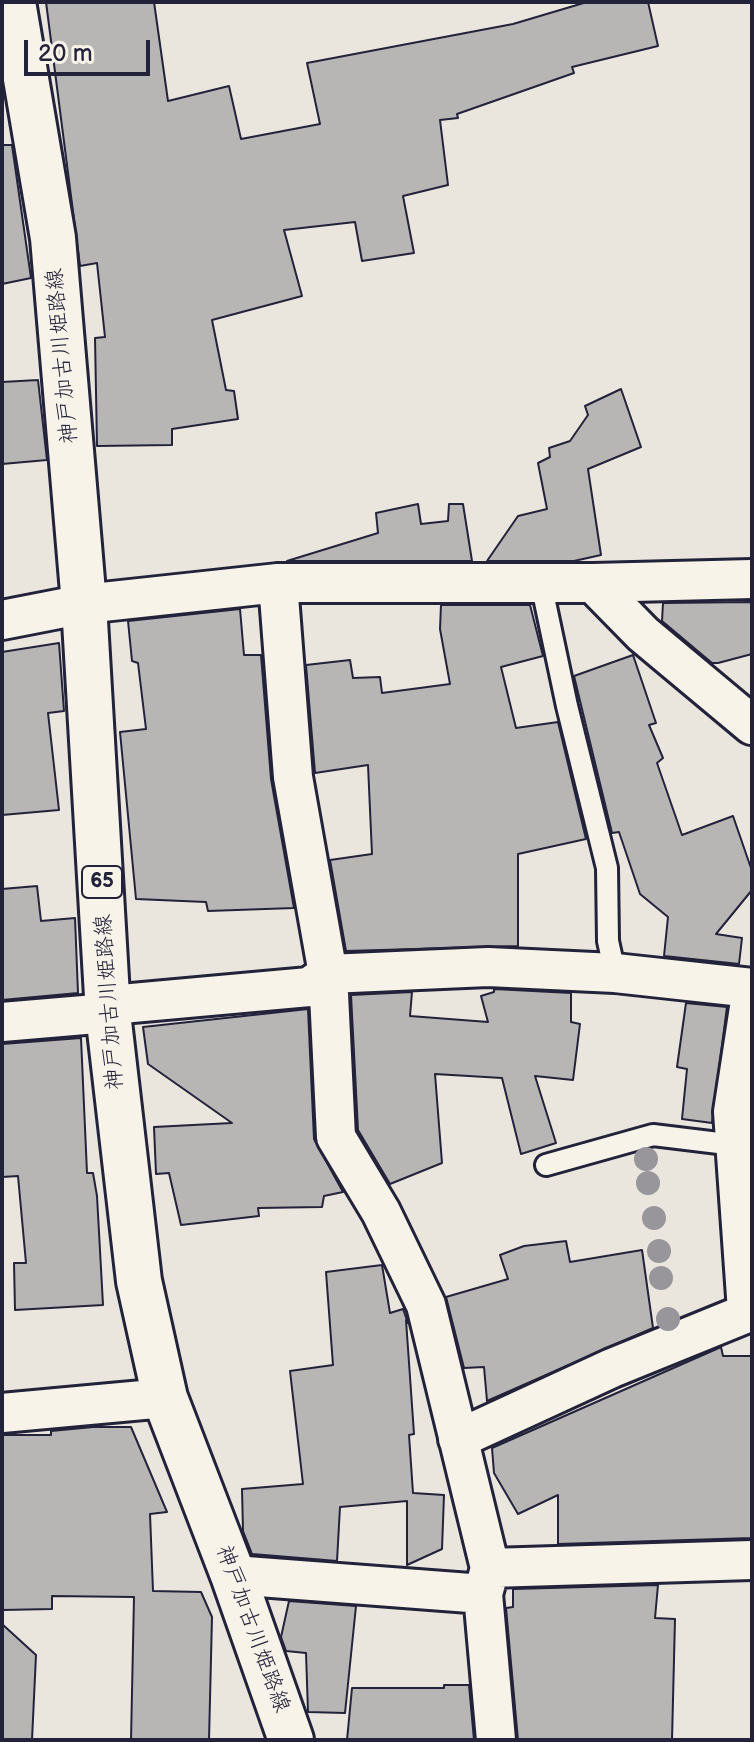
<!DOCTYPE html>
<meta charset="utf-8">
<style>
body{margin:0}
#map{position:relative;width:754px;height:1742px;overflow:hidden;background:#eae6de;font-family:"Balsamiq Sans",sans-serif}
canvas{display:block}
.frame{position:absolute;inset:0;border:4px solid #22223b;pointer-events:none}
.scale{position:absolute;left:24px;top:40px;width:126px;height:36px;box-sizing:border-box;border:4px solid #22223b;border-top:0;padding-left:10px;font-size:24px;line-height:28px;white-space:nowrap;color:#22223b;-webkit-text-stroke:6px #f7f3e8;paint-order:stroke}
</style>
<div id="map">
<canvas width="754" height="1742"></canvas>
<div class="frame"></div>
<div class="scale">20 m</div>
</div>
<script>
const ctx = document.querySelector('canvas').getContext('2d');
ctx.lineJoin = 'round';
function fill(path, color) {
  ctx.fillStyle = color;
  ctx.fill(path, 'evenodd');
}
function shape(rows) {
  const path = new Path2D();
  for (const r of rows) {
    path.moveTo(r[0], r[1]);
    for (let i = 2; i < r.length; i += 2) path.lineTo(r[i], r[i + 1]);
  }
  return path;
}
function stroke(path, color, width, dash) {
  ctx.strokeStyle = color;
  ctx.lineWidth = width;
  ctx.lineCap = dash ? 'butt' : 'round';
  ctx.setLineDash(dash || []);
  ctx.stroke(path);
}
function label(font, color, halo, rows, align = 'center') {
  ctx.font = font + ' "Balsamiq Sans","Klee One",sans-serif';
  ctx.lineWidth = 6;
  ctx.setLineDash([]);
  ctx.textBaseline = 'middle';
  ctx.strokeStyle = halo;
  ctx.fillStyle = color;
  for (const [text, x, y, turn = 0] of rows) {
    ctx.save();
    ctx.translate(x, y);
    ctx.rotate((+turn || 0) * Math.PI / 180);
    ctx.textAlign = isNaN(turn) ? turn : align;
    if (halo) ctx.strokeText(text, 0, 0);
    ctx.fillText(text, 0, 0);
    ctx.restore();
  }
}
const building = shape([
 [46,2,154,2,168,101,229,86,241,139,320,124,307,63,513,24,587,2,648,2,658,46,572,67,574,73,457,114,458,118,440,120,448,185,403,196,414,253,362,261,355,222,284,230,302,296,212,320,226,390,234,391,238,419,172,429,172,445,97,446,95,338,105,337,97,263,80,266,46,2],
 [2,145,12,145,31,278,2,284,2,145],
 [38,380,47,460,2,464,2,382,38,380],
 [621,389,641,447,588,469,601,555,574,561,487,561,518,516,547,509,538,463,550,457,549,448,570,441,588,415,585,406,621,389],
 [418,504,421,524,448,521,449,504,463,504,472,561,287,561,378,533,376,513,418,504],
 [752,602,752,654,718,663,712,663,662,621,663,603,752,602],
 [441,605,530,605,543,656,501,667,516,728,558,722,586,839,518,854,518,946,346,951,330,860,372,854,368,765,315,773,306,665,350,660,353,678,380,677,382,693,450,684,440,629,441,605],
 [240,609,244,655,261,655,271,779,294,908,208,911,206,902,136,899,120,732,146,729,138,663,132,661,128,621,240,609],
 [59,643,64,711,48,713,59,810,2,815,2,652,59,643],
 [633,655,656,723,649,725,663,758,657,763,682,835,733,816,752,871,752,890,716,934,742,938,739,964,664,956,668,917,640,894,619,832,612,833,574,676,633,655],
 [37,886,41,921,75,918,78,993,2,1000,2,889,37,886],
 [494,989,571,993,571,1022,580,1024,573,1080,535,1076,556,1143,521,1154,502,1078,435,1074,442,1163,390,1184,358,1130,351,995,412,992,410,1016,488,1022,481,996,494,992,494,989],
 [686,1003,727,1007,712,1123,682,1119,687,1069,677,1067,686,1003],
 [308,1009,314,1139,343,1192,324,1196,322,1207,258,1208,259,1216,181,1225,169,1173,156,1174,154,1127,232,1123,148,1064,143,1027,308,1009],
 [81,1038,87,1173,93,1173,97,1196,103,1305,15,1310,14,1263,26,1263,18,1176,2,1177,2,1044,81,1038],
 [566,1241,570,1262,642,1250,653,1328,487,1401,484,1367,464,1368,446,1297,508,1279,500,1255,524,1246,566,1241],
 [382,1265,390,1313,403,1309,408,1323,406,1320,414,1434,409,1435,413,1493,444,1495,442,1549,407,1565,407,1501,340,1507,337,1561,252,1554,243,1531,242,1489,303,1484,290,1371,333,1365,326,1272,382,1265],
 [721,1347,723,1356,752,1356,752,1538,558,1544,558,1495,518,1514,494,1473,492,1448,721,1347],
 [93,1427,131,1427,167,1512,150,1514,153,1591,201,1592,212,1617,209,1740,131,1740,134,1597,52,1596,52,1609,2,1610,2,1435,51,1435,51,1431,93,1427],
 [658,1585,655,1618,675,1619,672,1740,518,1740,506,1608,513,1607,513,1589,658,1585],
 [289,1601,356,1606,345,1713,308,1712,306,1653,286,1651,281,1637,289,1601],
 [2,1624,36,1655,32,1740,2,1740,2,1624],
 [444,1685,469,1685,474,1740,347,1740,352,1688,444,1688,444,1685]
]);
fill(building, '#b8b6b5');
stroke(building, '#22223b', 2);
const lane = shape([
 [541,583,567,706,607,868,608,941,615,973],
 [546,1165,653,1135,735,1145]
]);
const street = shape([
 [278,583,293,777,328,974,336,1137,381,1212,426,1305,490,1568,483,1594,496,1740],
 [593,583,643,634,752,725],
 [2,620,84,604,278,583,593,583,752,579],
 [110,1005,309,987,328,974,488,967,615,973,752,988],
 [2,1022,108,1013],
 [747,1311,733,1112,752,988],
 [2,1413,165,1398],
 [458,1439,612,1368,752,1311],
 [490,1568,752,1560],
 [233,1575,483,1594]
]);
const primary = shape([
 [13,2,53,238,84,604,108,1013,139,1281,165,1398,233,1575,291,1740]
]);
stroke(lane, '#22223b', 26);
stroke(street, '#22223b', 44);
stroke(primary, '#22223b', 50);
stroke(lane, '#f7f3e8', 20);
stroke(street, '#f7f3e8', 38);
stroke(primary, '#f7f3e8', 44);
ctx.fillStyle = '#98969b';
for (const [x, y] of [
 [646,1159],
 [648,1183],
 [654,1218],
 [659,1251],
 [661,1278],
 [668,1319]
]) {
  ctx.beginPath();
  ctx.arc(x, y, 12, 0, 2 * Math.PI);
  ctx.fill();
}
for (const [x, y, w] of [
 [102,882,40]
]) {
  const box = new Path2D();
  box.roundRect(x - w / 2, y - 16, w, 32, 6);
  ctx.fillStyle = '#f7f3e8';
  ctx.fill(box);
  stroke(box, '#22223b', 2);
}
label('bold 20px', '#22223b', null, [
 ["65",102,882]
]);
label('22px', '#22223b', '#f7f3e8', [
 ["神戸加古川姫路線",63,356,-95],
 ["神戸加古川姫路線",110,1002,-94],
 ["神戸加古川姫路線",252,1629,70]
]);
</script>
